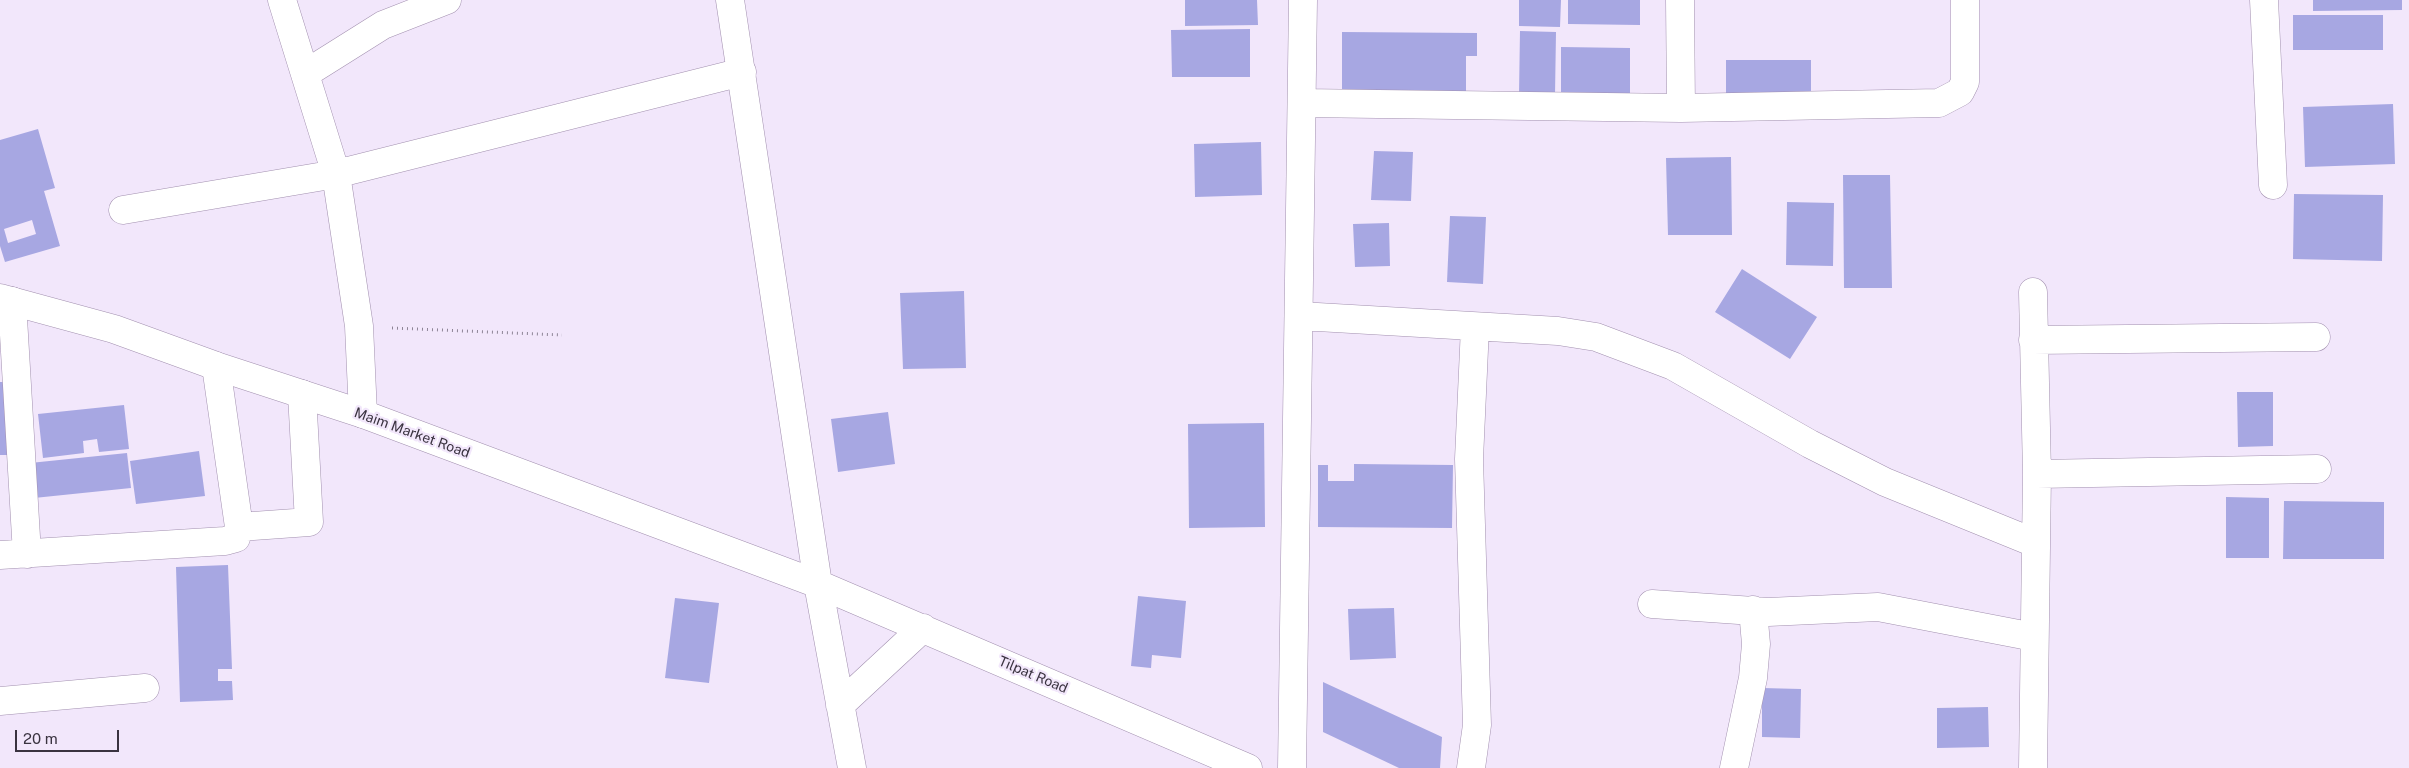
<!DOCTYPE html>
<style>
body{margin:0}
#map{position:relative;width:2409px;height:768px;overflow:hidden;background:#f2e7fb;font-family:"Public Sans",sans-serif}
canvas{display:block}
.scale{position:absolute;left:15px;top:730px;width:104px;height:22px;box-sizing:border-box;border:2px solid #3a3340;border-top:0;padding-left:6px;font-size:15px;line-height:18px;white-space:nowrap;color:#3a3340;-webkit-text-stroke:4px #f2e7fb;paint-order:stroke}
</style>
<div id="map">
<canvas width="2409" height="768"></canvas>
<div class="scale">20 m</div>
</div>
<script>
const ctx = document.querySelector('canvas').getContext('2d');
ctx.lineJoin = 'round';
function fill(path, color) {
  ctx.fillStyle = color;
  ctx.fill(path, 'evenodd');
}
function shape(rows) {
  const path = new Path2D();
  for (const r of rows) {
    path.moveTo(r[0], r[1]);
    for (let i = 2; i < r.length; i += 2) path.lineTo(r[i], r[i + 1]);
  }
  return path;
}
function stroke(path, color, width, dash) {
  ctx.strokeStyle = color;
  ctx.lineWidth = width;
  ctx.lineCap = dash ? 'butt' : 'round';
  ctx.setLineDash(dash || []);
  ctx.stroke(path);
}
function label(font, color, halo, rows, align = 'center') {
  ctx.font = font + ' "Public Sans",sans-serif';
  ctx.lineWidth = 4.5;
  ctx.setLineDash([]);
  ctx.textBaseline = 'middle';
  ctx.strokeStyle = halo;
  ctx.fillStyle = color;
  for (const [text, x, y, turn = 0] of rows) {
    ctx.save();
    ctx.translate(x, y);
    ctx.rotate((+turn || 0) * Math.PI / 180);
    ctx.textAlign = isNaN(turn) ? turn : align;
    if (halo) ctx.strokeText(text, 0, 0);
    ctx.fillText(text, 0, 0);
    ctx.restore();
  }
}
fill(shape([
 [1185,0,1257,0,1258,25,1185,26],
 [1519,0,1561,0,1560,27,1519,26],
 [1568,0,1640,0,1640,25,1568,24],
 [2313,0,2402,0,2402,10,2313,11],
 [2293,15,2383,15,2383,50,2293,50],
 [1250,29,1250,77,1172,77,1171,30],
 [1520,31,1556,32,1555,95,1519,95],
 [1342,32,1477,33,1477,56,1466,56,1466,96,1342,96],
 [1561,47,1630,48,1630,100,1561,99],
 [1726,60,1811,60,1811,99,1726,100],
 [2393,104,2395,164,2305,167,2303,107],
 [38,129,55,188,44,191,60,246,5,262,0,246,0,140],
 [32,220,36,234,8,243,4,229],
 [1261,142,1262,195,1195,197,1194,144],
 [1374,151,1413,152,1411,201,1371,200],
 [1731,157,1732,235,1668,235,1666,158],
 [1843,175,1890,175,1892,288,1844,288],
 [2294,194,2383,195,2382,261,2293,259],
 [1787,202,1834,203,1833,266,1786,265],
 [1450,216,1486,217,1483,284,1447,282],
 [1389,223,1390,266,1355,267,1353,224],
 [1742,269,1817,317,1790,359,1715,312],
 [964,291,966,368,903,369,900,293],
 [0,382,5,382,9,455,0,455],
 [2237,392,2273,392,2273,446,2238,447],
 [124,405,129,449,99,452,97,439,83,441,84,453,43,458,38,414],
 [888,412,895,464,838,472,831,419],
 [1264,423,1265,527,1189,528,1188,424],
 [199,451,205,496,136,504,130,461],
 [127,453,131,488,34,498,30,463],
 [1354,464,1453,465,1452,528,1318,527,1318,465,1328,465,1328,481,1354,481],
 [2226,497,2269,498,2269,558,2226,558],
 [2284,501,2384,502,2384,559,2283,559],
 [228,565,232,669,218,669,218,681,232,681,233,700,180,702,176,567],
 [1138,596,1186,601,1181,658,1152,655,1151,668,1131,666],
 [675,598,719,603,709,683,665,678],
 [1394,608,1396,658,1350,660,1348,609],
 [1323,682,1442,737,1440,768,1399,768,1323,732],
 [1762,688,1801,689,1800,738,1762,737],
 [1988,707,1989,747,1937,748,1937,708]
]), '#a7a7e2');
const minor = shape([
 [282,0,336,174,359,326,363,414],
 [1680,0,1681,108],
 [2264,0,2273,185],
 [305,74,383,25,447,0],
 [1302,103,1681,108,1939,103,1960,92,1965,82,1965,0],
 [123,210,336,174,742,72],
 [12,301,27,554],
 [1300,316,1558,331,1596,337,1673,366,1810,444,1885,482,2035,543],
 [2033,340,2316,337],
 [2037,474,2317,469],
 [239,527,309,522,302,394],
 [0,555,225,541,236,538,239,527,216,366],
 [1652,604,1768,612,1878,607,2034,637],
 [0,701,145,688],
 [1292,768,1303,0],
 [1471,768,1477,725,1469,459,1475,327],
 [1734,768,1753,678,1756,644,1753,610],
 [2033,768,2037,474,2033,292]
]);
const tertiary = shape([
 [730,0,818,584,852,768],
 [0,298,114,329,216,366,363,414,818,584,1248,768],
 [840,705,923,628]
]);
stroke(minor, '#a290af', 29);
stroke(tertiary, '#a290af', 29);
stroke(shape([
 [392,328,562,335]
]), '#8d8495', 3, [1, 4]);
stroke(minor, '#fff', 28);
stroke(tertiary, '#fff', 28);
label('14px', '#3a3340', '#f2e7fb', [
 ["Maim Market Road",412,433,20],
 ["Tilpat Road",1033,675,23]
]);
</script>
